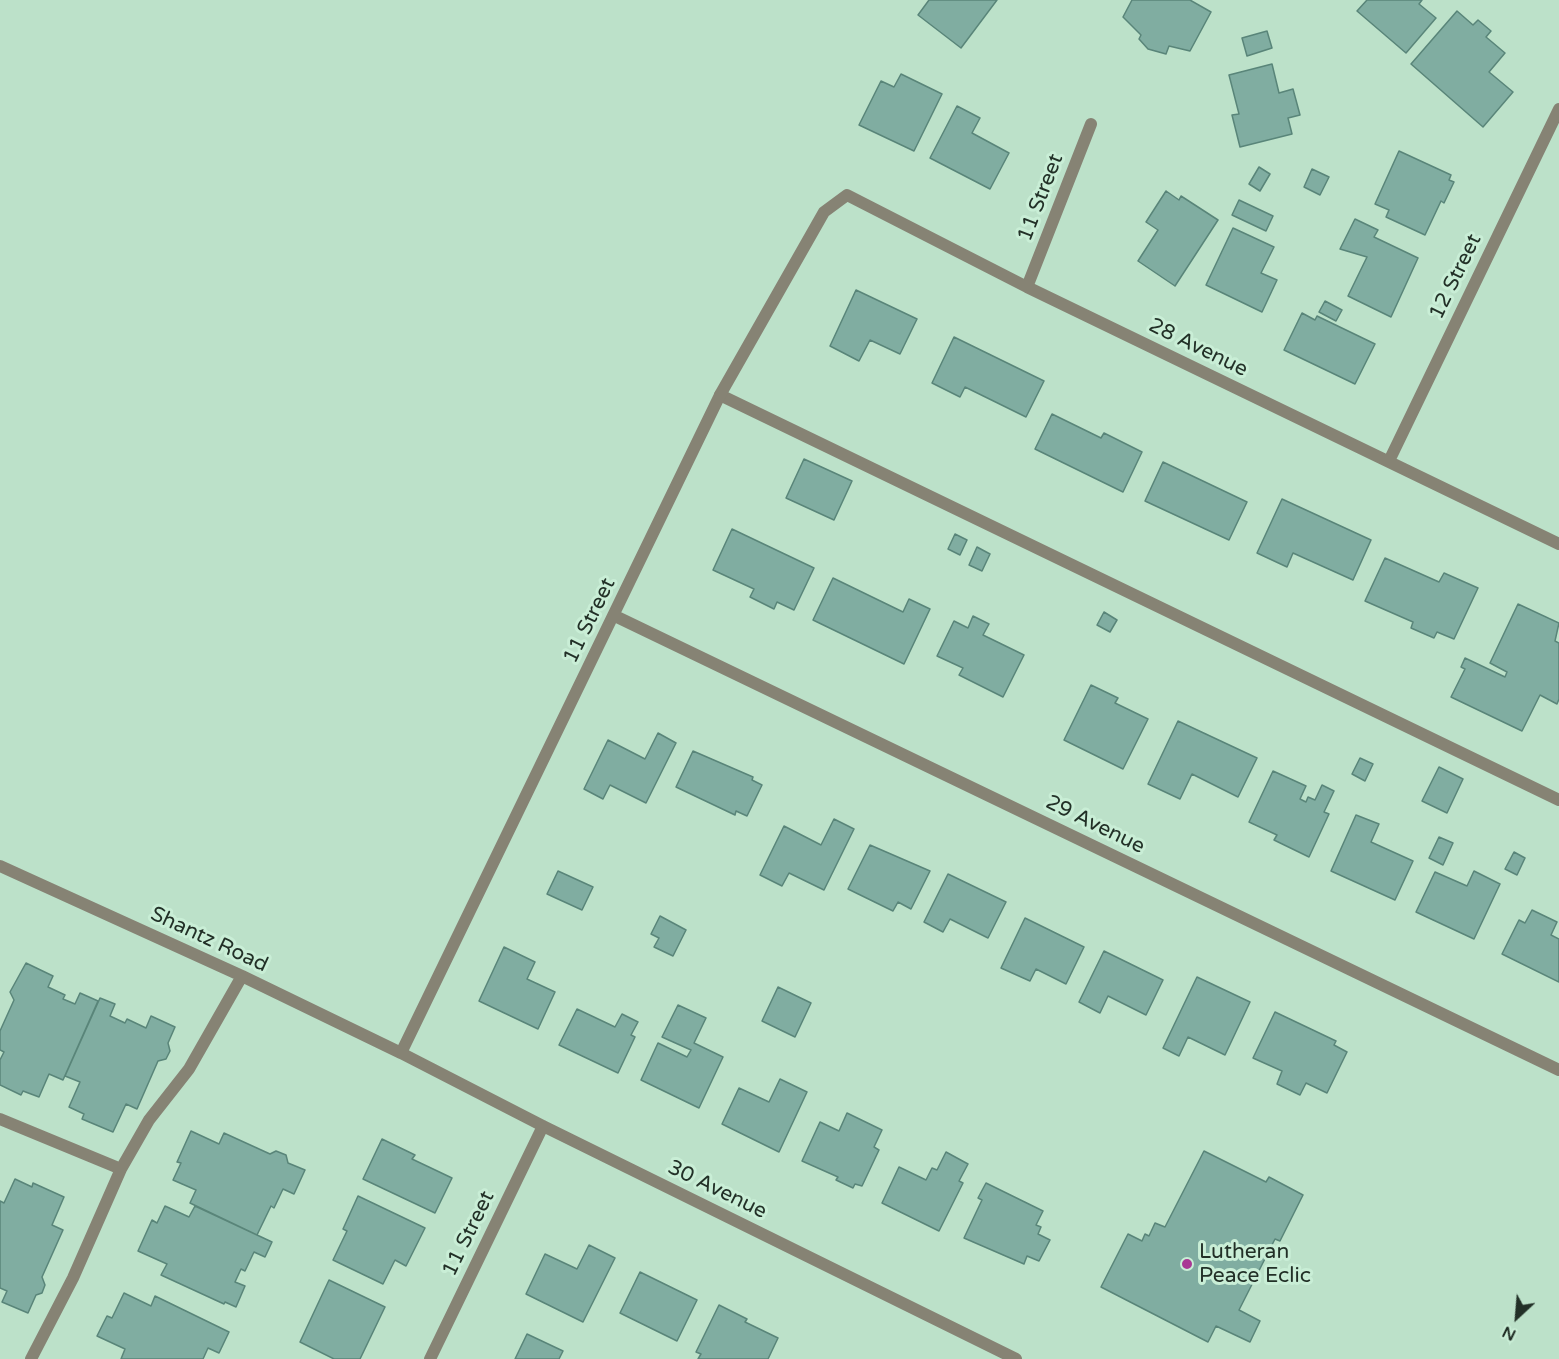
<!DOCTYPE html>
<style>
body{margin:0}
#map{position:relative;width:1559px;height:1359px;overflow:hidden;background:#bce1c9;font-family:"Varela Round",sans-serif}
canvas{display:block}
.north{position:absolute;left:1487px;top:1287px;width:60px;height:60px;-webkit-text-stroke:4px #c9eed6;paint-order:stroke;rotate:206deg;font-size:16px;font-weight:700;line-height:24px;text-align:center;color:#223027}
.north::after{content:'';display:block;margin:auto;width:21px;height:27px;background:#223027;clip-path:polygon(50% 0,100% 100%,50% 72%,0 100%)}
</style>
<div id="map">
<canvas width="1559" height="1359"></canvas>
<div class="north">N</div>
</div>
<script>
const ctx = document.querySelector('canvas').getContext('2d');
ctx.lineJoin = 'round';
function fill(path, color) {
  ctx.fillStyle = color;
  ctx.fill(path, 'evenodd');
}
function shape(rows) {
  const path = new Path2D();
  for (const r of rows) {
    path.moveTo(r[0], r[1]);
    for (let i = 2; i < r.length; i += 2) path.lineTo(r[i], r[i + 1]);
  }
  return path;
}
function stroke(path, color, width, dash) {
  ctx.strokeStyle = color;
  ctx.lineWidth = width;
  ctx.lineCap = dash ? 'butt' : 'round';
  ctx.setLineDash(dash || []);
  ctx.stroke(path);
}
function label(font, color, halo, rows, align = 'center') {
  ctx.font = font + ' "Varela Round",sans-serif';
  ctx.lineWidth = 6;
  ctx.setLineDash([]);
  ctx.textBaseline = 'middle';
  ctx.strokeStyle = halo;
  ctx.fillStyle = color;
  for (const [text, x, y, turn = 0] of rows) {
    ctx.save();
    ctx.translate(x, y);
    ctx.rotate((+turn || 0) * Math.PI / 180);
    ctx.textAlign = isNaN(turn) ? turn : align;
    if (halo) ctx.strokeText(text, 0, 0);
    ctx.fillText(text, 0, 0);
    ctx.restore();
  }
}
const building = shape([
 [929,0,997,0,961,48,918,15,929,0],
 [1132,0,1190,0,1211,12,1190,51,1169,46,1166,54,1148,49,1139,39,1141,35,1123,17,1132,0],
 [1367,0,1422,0,1419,4,1436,18,1406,53,1357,11,1367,0],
 [1457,11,1473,25,1478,20,1491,31,1486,37,1505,53,1489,72,1513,92,1483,127,1411,64,1457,11],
 [1267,31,1272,48,1247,56,1242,38,1267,31],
 [1272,64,1279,93,1293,89,1300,115,1288,118,1292,134,1240,147,1232,115,1239,114,1229,75,1272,64],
 [901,74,942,94,914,151,859,125,881,81,894,87,901,74],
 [957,106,980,118,972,133,1009,153,990,189,930,158,957,106],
 [1399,151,1451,175,1449,180,1454,182,1444,203,1441,201,1425,235,1386,217,1389,210,1375,204,1399,151],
 [1259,167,1270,174,1260,191,1249,184,1259,167],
 [1312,169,1329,177,1320,195,1304,187,1312,169],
 [1166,191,1179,200,1181,196,1218,220,1175,286,1138,261,1158,230,1146,222,1166,191],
 [1239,200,1273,216,1266,231,1232,215,1239,200],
 [1355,219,1378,230,1374,237,1418,258,1391,317,1348,296,1367,257,1340,249,1355,219],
 [1233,228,1274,247,1261,273,1277,280,1262,312,1206,285,1233,228],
 [856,290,917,319,900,354,870,340,859,361,830,346,856,290],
 [1325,301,1342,310,1336,321,1319,312,1325,301],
 [1302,313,1315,320,1317,316,1375,344,1355,384,1284,350,1302,313],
 [954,337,1044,381,1026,417,965,387,960,397,932,383,954,337],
 [1052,414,1101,438,1104,433,1142,452,1123,492,1035,449,1052,414],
 [804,459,852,481,834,520,786,498,804,459],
 [1163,462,1247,502,1229,540,1145,501,1163,462],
 [1282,499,1371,540,1353,580,1293,553,1287,567,1257,553,1282,499],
 [732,529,814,568,794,610,777,602,774,609,750,597,754,589,713,570,732,529],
 [955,534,967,540,960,555,948,549,955,534],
 [977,547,990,554,982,571,969,565,977,547],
 [1385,558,1439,582,1444,573,1478,588,1454,639,1437,632,1434,638,1411,628,1413,622,1365,601,1385,558],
 [833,578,903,612,909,599,930,609,904,664,813,620,833,578],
 [1518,604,1559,623,1555,641,1559,643,1559,699,1557,704,1540,695,1522,731,1451,697,1465,669,1461,667,1465,658,1505,677,1507,672,1490,663,1518,604],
 [1104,612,1117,620,1110,632,1097,625,1104,612],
 [973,616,989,624,983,635,1024,655,1003,697,959,675,963,668,937,656,954,621,968,628,973,616],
 [1091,685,1118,698,1115,703,1148,719,1123,769,1064,740,1091,685],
 [1178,721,1257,758,1238,797,1192,774,1180,799,1148,784,1178,721],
 [658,733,676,743,646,803,610,785,603,799,584,789,608,740,645,759,658,733],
 [693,751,753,777,752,780,762,785,747,816,736,811,735,815,676,787,693,751],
 [1360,758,1373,764,1365,781,1352,774,1360,758],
 [1439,767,1463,779,1447,813,1422,801,1439,767],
 [1273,771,1306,786,1300,799,1306,802,1308,797,1315,800,1322,785,1334,791,1324,812,1329,814,1309,857,1274,840,1277,835,1249,822,1273,771],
 [1356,815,1379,824,1371,842,1413,861,1395,900,1331,871,1356,815],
 [834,819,854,829,824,890,789,873,782,886,760,875,784,826,821,845,834,819],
 [1439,837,1453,843,1443,865,1429,858,1439,837],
 [870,845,930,871,911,909,898,902,893,911,848,889,870,845],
 [1514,852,1525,858,1517,875,1505,869,1514,852],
 [558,871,593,887,582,910,547,894,558,871],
 [1474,871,1500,884,1474,939,1416,912,1435,872,1467,886,1474,871],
 [948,874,1006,902,988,938,950,919,943,932,924,922,948,874],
 [1532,910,1557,922,1551,935,1559,939,1559,982,1502,954,1519,920,1525,923,1532,910],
 [660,916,686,930,673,956,654,947,659,938,651,934,660,916],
 [1025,918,1084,947,1066,984,1036,969,1030,981,1001,968,1025,918],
 [504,947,535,962,527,979,555,992,538,1029,479,1001,504,947],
 [1104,951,1163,980,1146,1015,1108,996,1100,1013,1079,1002,1104,951],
 [26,963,53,976,48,987,65,995,63,999,75,1004,80,993,98,1001,63,1080,49,1074,39,1097,23,1091,21,1095,0,1085,0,1060,4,1052,0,1050,0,1031,14,1000,10,992,26,963],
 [1197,977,1250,1002,1225,1055,1188,1037,1179,1056,1163,1048,1197,977],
 [778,987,811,1003,795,1037,762,1021,778,987],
 [100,998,115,1004,110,1016,125,1023,127,1019,146,1028,151,1016,175,1027,168,1043,170,1051,166,1059,158,1061,137,1109,126,1104,113,1132,82,1119,84,1114,69,1107,80,1082,65,1076,100,998],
 [678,1005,706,1018,694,1043,723,1057,699,1108,641,1080,658,1043,687,1057,691,1050,662,1037,678,1005],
 [577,1009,615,1027,622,1014,638,1022,631,1035,635,1037,618,1073,559,1045,577,1009],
 [1275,1012,1336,1041,1334,1045,1347,1052,1327,1093,1306,1083,1300,1095,1277,1084,1282,1071,1253,1058,1275,1012],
 [780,1079,807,1092,779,1152,722,1124,739,1088,769,1102,780,1079],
 [847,1113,882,1130,874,1147,879,1150,862,1186,855,1184,853,1188,836,1180,838,1177,802,1161,820,1122,839,1131,847,1113],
 [191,1131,219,1144,224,1133,270,1154,276,1151,286,1155,288,1163,305,1170,294,1194,283,1189,274,1208,271,1206,257,1235,190,1203,196,1190,173,1180,181,1163,177,1162,191,1131],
 [382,1139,415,1155,412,1159,452,1178,435,1213,363,1179,382,1139],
 [1204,1151,1266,1182,1269,1177,1303,1195,1280,1241,1275,1239,1239,1310,1260,1321,1250,1342,1216,1326,1208,1342,1101,1287,1128,1234,1142,1241,1145,1234,1149,1236,1155,1223,1165,1227,1204,1151],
 [946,1152,968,1164,959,1181,963,1183,939,1231,882,1203,899,1167,926,1180,932,1168,937,1170,946,1152],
 [15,1179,32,1187,33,1183,64,1197,52,1225,63,1230,42,1277,45,1285,42,1293,36,1295,28,1313,2,1302,7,1291,0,1288,0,1201,4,1203,15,1179],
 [986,1183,1043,1211,1036,1225,1041,1227,1038,1234,1050,1240,1039,1261,1027,1256,1024,1264,964,1238,982,1200,978,1198,986,1183],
 [358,1196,425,1228,406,1266,395,1260,383,1284,333,1260,347,1231,343,1229,358,1196],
 [165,1206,189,1217,195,1206,272,1242,265,1257,254,1252,245,1271,241,1269,235,1282,245,1286,236,1307,225,1302,224,1304,161,1275,167,1264,138,1251,152,1220,157,1223,165,1206],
 [589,1245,615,1258,583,1322,526,1294,545,1254,577,1269,589,1245],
 [640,1272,697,1300,677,1341,620,1313,640,1272],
 [329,1280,385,1307,360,1359,334,1359,300,1342,329,1280],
 [124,1293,151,1306,155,1296,229,1332,219,1353,208,1348,203,1359,121,1359,125,1349,97,1336,107,1316,112,1318,124,1293],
 [719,1305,747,1319,745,1322,778,1338,768,1359,698,1359,701,1354,696,1352,719,1305],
 [527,1334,563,1351,559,1359,515,1359,527,1334]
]);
fill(building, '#80ada1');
stroke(building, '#598579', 1.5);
stroke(shape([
 [720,395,1559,800]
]), '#868374', 12);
stroke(shape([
 [1027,287,1091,124],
 [1389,461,1559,109],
 [615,616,1559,1070],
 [0,866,242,976,401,1053,543,1126,1016,1359],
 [401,1053,720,395,824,212,847,195,1027,287,1559,544],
 [0,1119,121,1169],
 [31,1359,73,1278,121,1169,149,1120,189,1069,242,976],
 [430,1359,543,1126]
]), '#868374', 12);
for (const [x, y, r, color] of [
 [1187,1264,6,"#a93894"]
]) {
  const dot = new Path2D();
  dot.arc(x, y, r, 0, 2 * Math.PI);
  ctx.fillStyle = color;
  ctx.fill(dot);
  stroke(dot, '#c9eed6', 2);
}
label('21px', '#223027', '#c9eed6', [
 ["11 Street",1041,198,-69],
 ["12 Street",1456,277,-64],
 ["28 Avenue",1198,348,26],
 ["11 Street",590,621,-64],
 ["29 Avenue",1095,825,26],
 ["Shantz Road",209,940,25],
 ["30 Avenue",717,1190,26],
 ["11 Street",469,1234,-64]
]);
label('21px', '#223027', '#c9eed6', [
 ["Lutheran",1199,1252],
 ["Peace Eclic",1199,1276]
], 'left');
</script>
